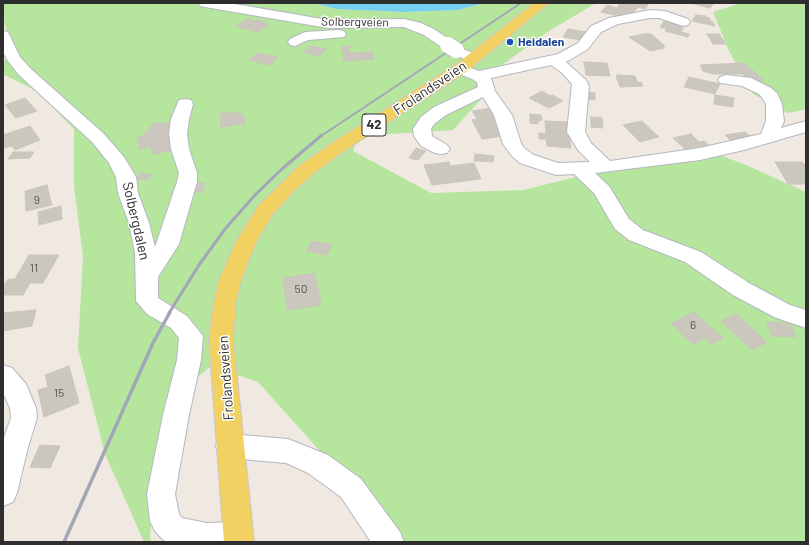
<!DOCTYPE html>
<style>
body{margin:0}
#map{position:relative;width:809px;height:545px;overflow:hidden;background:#efe9e1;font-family:Barlow,sans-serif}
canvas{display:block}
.frame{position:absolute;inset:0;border:4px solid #2e2e2e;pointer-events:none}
</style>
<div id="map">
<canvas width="809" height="545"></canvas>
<div class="frame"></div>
</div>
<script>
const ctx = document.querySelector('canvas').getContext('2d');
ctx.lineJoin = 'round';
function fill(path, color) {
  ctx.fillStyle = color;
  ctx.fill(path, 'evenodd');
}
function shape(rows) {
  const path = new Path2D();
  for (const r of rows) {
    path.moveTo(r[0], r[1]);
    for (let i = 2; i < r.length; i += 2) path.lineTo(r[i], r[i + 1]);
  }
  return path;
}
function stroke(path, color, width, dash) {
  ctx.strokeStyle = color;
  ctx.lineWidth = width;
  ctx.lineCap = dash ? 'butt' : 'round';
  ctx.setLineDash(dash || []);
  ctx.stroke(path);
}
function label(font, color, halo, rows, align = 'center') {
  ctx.font = font + ' Barlow,sans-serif';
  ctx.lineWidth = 3;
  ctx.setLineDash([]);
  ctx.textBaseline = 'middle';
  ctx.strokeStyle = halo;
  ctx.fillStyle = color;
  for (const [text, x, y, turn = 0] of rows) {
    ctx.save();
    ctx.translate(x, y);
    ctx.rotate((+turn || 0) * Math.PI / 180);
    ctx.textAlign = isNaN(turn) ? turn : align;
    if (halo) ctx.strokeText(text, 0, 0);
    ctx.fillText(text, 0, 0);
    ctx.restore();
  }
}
fill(shape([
 [3,3,314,3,336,9,403,12,458,10,484,3,596,3,549,31,495,70,484,96,453,130,358,136,353,151,431,193,523,190,617,167,712,152,746,165,806,192,806,542,382,542,345,479,258,382,211,366,165,403,150,535,151,542,144,542,105,454,78,348,83,256,74,186,74,129,38,92,3,74,3,61,14,57,3,17],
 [806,3,806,109,788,113,753,94,729,51,713,12,738,4]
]), '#b6e59e');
fill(shape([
 [314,3,484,3,458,10,403,12,336,9]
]), '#75cff0');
const building = shape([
 [620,3,649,3,645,9,638,7,633,13,628,12,625,16,618,16,601,12,607,5,617,8,620,3],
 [690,3,714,3,710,8,690,3],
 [696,15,706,16,705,17,710,18,709,21,712,21,715,26,692,21,696,15],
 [248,19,255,21,257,19,269,25,257,32,236,26,248,19],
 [665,20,682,23,680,27,683,28,681,32,689,34,688,37,665,31,667,29,660,27,665,20],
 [568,29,586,32,589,33,581,40,563,37,568,29],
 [644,34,651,34,665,46,662,47,664,48,650,51,629,37,644,34],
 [707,34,719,34,726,44,713,44,707,34],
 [311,46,327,49,319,56,303,52,311,46],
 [343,46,350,46,349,52,342,52,343,46],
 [373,52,374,59,344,61,343,53,373,52],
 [258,53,278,57,270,65,249,60,258,53],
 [584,62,607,63,610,76,586,75,584,62],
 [744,63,764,80,754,81,743,74,712,74,703,71,700,65,744,63],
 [617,75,635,76,637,82,641,82,643,86,620,87,616,76,618,77,617,75],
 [689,77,720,84,715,94,684,87,689,77],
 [542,91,550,96,553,95,563,101,549,108,529,98,542,91],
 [587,92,595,93,595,100,587,99,587,92],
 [715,95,734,98,733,107,714,104,715,95],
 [25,98,37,111,16,118,5,105,25,98],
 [491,108,498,122,496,122,503,136,482,139,472,120,477,119,472,111,491,108],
 [240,112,240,115,244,115,245,124,221,127,220,114,240,112],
 [530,114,541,115,542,120,538,121,538,124,530,123,530,114],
 [591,117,602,118,603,128,591,127,591,117],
 [545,121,568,122,569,135,546,133,545,121],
 [642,121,659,137,640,142,623,125,642,121],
 [153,123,171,123,168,130,174,150,152,154,151,147,139,149,137,137,145,136,144,132,149,131,153,123],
 [30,126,40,140,15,150,12,146,3,148,3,140,7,139,3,138,3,135,30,126],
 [745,132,752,137,732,142,725,135,745,132],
 [539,133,569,135,571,148,547,146,546,139,539,139,539,133],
 [691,134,699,142,704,141,710,146,702,148,700,146,685,149,673,138,691,134],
 [416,148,426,151,418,160,409,158,416,148],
 [13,152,34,152,30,158,8,159,13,152],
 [475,154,494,156,493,162,474,161,475,154],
 [449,162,450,166,474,163,481,179,432,185,424,165,449,162],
 [775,162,802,162,806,166,806,184,788,184,775,162],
 [141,173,152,175,147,180,137,179,141,173],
 [192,183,205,183,202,192,189,192,192,183],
 [47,185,52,205,26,211,25,191,47,185],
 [61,206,62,219,39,225,38,212,61,206],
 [312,241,332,245,326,255,306,251,312,241],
 [29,255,59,255,43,283,30,283,23,295,3,295,3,288,8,279,15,279,29,255],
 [315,273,321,305,287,310,283,278,315,273],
 [36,310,32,326,3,331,3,313,36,310],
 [694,312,723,338,711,344,705,338,693,344,671,324,694,312],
 [736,314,767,342,752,350,721,321,736,314],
 [767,322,790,324,796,337,772,336,767,322],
 [69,366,79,403,44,417,38,390,48,387,45,375,69,366],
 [40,445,60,446,50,468,30,467,40,445]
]);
fill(building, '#cbc7bf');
stroke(building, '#cbc5ba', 1);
const minor = shape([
 [198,3,229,3,328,20,404,19,421,23,434,29,453,42,455,46,479,55,482,58,479,61,474,63,469,61,451,53,449,49,443,48,424,35,404,27,328,28,205,7,200,6,198,3],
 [650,10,665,11,688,19,690,22,688,25,683,26,659,18,650,18,618,24,601,32,588,49,566,62,586,80,589,86,585,132,591,143,610,161,700,148,761,134,766,121,766,104,763,99,759,94,742,86,720,83,718,80,720,77,726,75,751,78,771,88,777,93,782,104,784,121,781,128,806,121,806,132,744,150,700,160,595,173,609,186,629,219,643,230,701,252,749,283,790,305,806,310,806,328,774,317,733,295,685,262,629,240,615,229,594,193,574,174,556,175,520,163,512,156,503,144,494,115,483,97,446,115,434,124,431,129,432,136,447,145,450,149,447,153,441,154,435,153,421,146,414,136,413,129,421,117,434,107,478,87,477,82,472,79,454,72,452,69,454,66,460,64,479,71,558,54,578,43,591,26,609,18,650,10],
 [551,65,562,73,572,84,567,132,578,150,590,162,558,163,534,155,524,148,521,143,512,115,495,91,491,78,551,65],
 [339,30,344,31,346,34,344,37,308,40,295,46,290,45,288,42,290,39,305,32,339,30],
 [3,31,8,32,20,57,31,69,104,134,124,157,136,177,138,193,149,223,155,247,177,182,179,173,171,149,169,134,171,119,179,100,185,99,191,100,193,104,189,119,187,134,189,149,197,173,197,182,179,244,158,277,158,298,187,316,203,336,201,360,189,415,175,494,179,514,182,518,207,523,238,522,249,527,253,537,251,542,168,542,163,540,155,531,150,521,147,494,163,415,177,360,179,338,171,328,147,314,136,301,135,253,129,223,118,193,116,177,109,163,92,142,19,75,8,61,3,52,3,31],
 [3,365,12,368,26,384,36,408,37,418,28,447,17,493,13,502,3,506,3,440,11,418,10,408,3,393,3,365],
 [230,434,288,439,328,455,361,479,400,532,404,542,371,542,341,497,308,473,286,463,230,458,220,455,216,446,220,437,230,434]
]);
const major = shape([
 [534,3,549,3,466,72,344,151,314,173,292,193,273,214,257,240,241,280,236,302,233,339,254,542,224,542,209,339,214,302,219,280,237,240,259,205,300,165,332,143,454,66,534,3]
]);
stroke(minor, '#b4b7c1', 2);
stroke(major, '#c9c9c9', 2);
fill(minor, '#fff');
fill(major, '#f2d163');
stroke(shape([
 [321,136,521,3]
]), '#a3a6b8', 2);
stroke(shape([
 [169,313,199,265,225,229,255,195,283,168,322,135]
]), '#a3a6b8', 3);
stroke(shape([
 [64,542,153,343,170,312]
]), '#a3a6b8', 3.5);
const minorBridge = shape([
 [448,45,456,50]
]);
stroke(minorBridge, '#b4b7c1', 17, []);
stroke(minorBridge, '#fff', 16);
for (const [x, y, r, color] of [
 [510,42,4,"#1a4fb4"]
]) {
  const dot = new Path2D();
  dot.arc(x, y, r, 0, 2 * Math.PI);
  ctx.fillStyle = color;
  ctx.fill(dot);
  stroke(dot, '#fff', 1.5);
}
label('12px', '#2e2e2e', '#fff', [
 ["Solbergveien",355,22,1]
]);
label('bold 12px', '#164399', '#fff', [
 ["Heidalen",518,42]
], 'left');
label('12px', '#555452', null, [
 ["9",37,200],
 ["11",34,268],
 ["50",301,289],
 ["6",693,325],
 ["15",59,393]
]);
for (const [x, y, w] of [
 [374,125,24]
]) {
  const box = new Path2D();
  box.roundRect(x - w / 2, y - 11, w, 22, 3);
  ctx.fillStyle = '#fff';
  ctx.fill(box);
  stroke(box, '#2e2e2e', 1);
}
label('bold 13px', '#2e2e2e', null, [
 ["42",374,125]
]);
label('14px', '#2e2e2e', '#fff', [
 ["Frolandsveien",430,88,-34],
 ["Solbergdalen",136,221,77],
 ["Frolandsveien",226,378,-94]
]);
</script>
